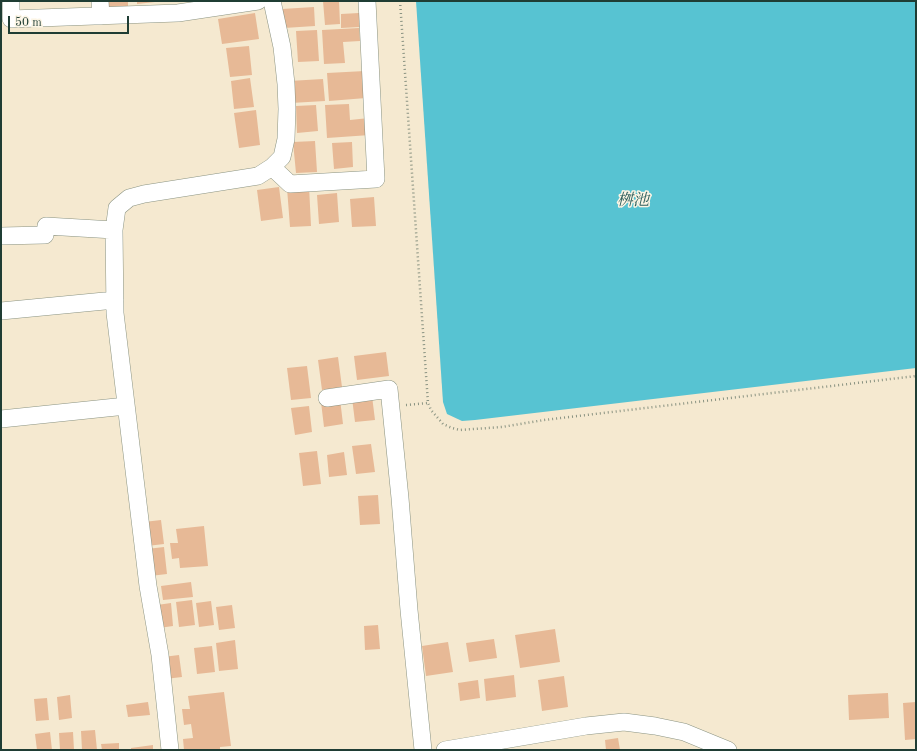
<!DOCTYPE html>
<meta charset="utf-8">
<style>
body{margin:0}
#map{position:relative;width:917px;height:751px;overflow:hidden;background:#f5e9d0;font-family:"Old Standard TT",serif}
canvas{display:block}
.frame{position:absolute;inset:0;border:2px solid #1f3d34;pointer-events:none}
.scale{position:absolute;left:8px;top:16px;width:121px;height:18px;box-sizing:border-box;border:2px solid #1f3d34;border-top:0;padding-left:5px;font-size:12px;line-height:14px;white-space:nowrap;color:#1f3d34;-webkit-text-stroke:3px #fcf5e5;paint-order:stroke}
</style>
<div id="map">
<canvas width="917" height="751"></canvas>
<div class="frame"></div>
<div class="scale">50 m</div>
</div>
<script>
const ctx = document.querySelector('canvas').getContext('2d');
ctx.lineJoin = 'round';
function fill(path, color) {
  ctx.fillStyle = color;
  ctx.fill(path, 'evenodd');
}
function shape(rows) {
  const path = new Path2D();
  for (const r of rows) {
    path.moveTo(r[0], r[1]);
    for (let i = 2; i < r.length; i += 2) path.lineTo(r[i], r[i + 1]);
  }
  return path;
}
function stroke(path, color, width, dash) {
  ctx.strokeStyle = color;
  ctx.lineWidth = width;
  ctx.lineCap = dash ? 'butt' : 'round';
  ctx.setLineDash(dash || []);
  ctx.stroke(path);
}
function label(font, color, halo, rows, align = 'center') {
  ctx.font = font + ' "Old Standard TT","Noto Serif JP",serif';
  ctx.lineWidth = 3;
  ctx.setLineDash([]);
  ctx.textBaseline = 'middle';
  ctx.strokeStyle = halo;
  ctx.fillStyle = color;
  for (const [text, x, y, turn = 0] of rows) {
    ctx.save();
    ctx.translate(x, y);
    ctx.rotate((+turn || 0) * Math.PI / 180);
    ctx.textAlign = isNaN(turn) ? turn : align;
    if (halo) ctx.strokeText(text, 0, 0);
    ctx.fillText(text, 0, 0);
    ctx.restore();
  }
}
fill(shape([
 [416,1,916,1,916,368,475,420,462,421,447,414,443,402]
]), '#57c3d2');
fill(shape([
 [109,1,128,1,128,9,109,10],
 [137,1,155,1,155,2,137,4],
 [323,1,339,1,340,24,325,25],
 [314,7,315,26,284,28,282,9],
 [255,13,259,39,222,44,218,19],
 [359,13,360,27,341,28,341,14],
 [359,28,360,41,343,42,345,63,324,64,322,30],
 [317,30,319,61,298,62,296,31],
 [249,46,252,75,230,77,226,48],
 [365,71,366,98,329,101,327,73],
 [250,78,254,107,234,109,231,81],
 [323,79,325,101,291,103,289,81],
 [349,104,350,120,369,118,370,135,327,138,325,105],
 [316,105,318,131,297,133,296,106],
 [256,110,260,145,239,148,234,113],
 [315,141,317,172,296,173,293,142],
 [352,142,353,167,334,169,332,143],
 [309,186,311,226,290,227,287,188],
 [279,187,283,218,261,221,257,190],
 [337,193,339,222,319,224,317,195],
 [374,197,376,226,352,227,350,199],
 [386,352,389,376,357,380,354,356],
 [338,357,342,387,322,390,318,360],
 [307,366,311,398,291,400,287,368],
 [372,396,375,420,355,422,352,398],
 [340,399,343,424,324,427,321,402],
 [309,406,312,432,295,435,291,408],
 [371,444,375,472,356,474,352,446],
 [317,451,321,484,303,486,299,453],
 [344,452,347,475,329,477,327,455],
 [378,495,380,524,360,525,358,496],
 [161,520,164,544,147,546,144,522],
 [204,526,208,566,180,568,179,558,172,559,170,543,178,543,176,529],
 [164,547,167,574,150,576,147,549],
 [191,582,193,597,163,600,161,586],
 [192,600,195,625,179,627,176,602],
 [211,601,214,625,199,627,196,603],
 [171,603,173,626,159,628,157,605],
 [232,605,235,628,219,630,216,607],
 [378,625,380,649,365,650,364,626],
 [555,629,560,662,520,668,515,635],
 [494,639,497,658,469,662,466,643],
 [235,640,238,669,219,671,216,643],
 [448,642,453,672,426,676,422,646],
 [212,646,215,672,197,674,194,648],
 [179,655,182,677,165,679,163,657],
 [514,675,516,697,486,701,484,679],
 [564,676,568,707,542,711,538,680],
 [478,680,480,698,460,701,458,683],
 [224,692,231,746,220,747,220,750,184,750,183,739,193,738,191,724,184,725,182,709,190,709,188,696],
 [888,693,889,718,849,720,848,695],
 [70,695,72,718,59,720,57,697],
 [47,698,49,720,36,721,34,699],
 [148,702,150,715,128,717,126,705],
 [916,702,916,739,905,740,903,703],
 [95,730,97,750,82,750,81,731],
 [50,732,52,750,37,750,35,734],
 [73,732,74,750,60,750,59,733],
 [618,738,620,750,606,750,605,740],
 [119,743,119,750,102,750,101,744],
 [153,745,153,750,131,750,131,748]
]), '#e7b996');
const minor = shape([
 [11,1,11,19,178,13,258,1],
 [100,1,101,16],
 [272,167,290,184,376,179,367,1],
 [1,236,45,235,46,226,114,230],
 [1,311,115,300],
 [327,398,389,389,400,498,409,610,423,750],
 [1,419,126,406],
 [170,750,160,655,148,586,115,313,114,230,117,208,129,198,144,194,258,176,272,167,282,157,286,139,287,109,286,84,282,47,272,1],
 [445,750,586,726,624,722,655,726,684,732,728,750]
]);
stroke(minor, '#8a9382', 18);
stroke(shape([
 [400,1,428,403,431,410,443,424,452,428,460,430,502,427,544,420,916,376],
 [406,405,428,403]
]), '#8a9382', 2.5, [1, 3]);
stroke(minor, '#fff', 17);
label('italic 16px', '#2d5e5c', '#fcf5e5', [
 ["桝池",633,201]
]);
</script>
